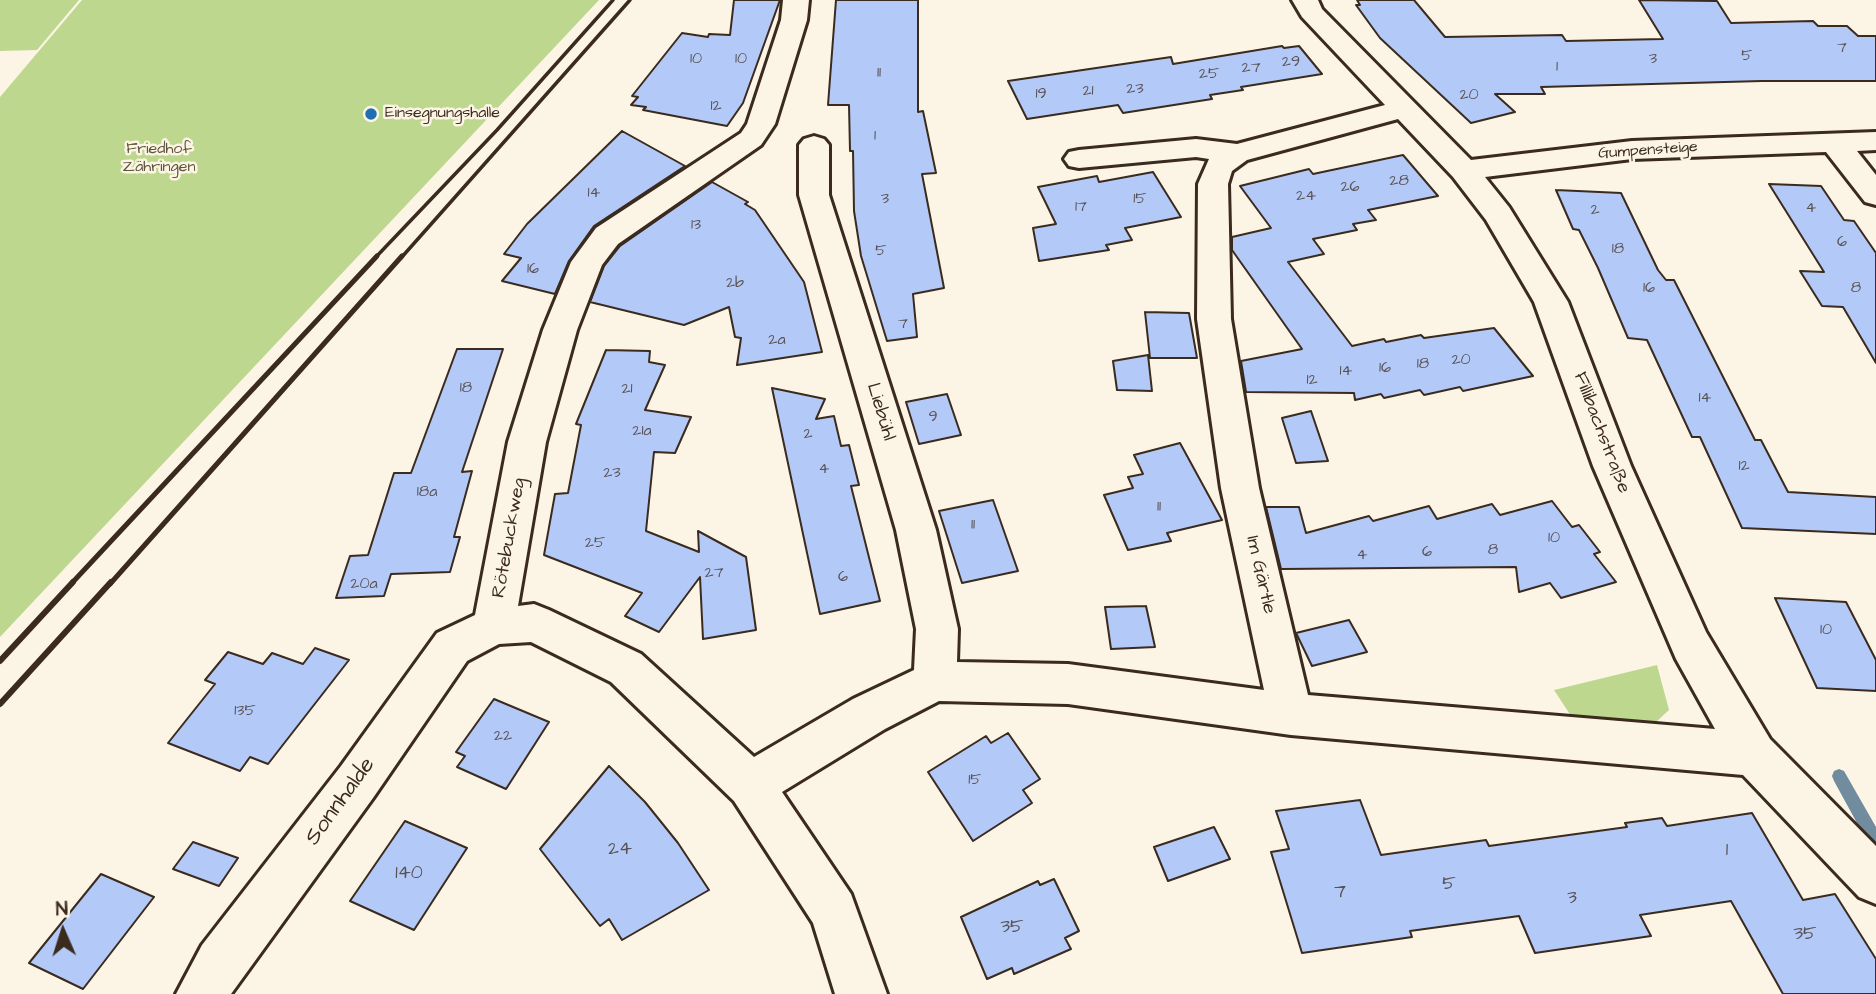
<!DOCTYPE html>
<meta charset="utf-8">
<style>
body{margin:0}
#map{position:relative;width:1876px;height:994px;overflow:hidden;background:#fcf5e5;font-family:"Architects Daughter",sans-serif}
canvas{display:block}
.north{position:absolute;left:28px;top:896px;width:70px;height:70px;-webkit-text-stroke:5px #fcf5e5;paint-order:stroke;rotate:357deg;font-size:19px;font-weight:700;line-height:28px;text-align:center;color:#3b2a1e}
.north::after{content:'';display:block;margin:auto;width:24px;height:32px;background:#3b2a1e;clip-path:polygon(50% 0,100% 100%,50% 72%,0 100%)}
</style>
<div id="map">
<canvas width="1876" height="994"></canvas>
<div class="north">N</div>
</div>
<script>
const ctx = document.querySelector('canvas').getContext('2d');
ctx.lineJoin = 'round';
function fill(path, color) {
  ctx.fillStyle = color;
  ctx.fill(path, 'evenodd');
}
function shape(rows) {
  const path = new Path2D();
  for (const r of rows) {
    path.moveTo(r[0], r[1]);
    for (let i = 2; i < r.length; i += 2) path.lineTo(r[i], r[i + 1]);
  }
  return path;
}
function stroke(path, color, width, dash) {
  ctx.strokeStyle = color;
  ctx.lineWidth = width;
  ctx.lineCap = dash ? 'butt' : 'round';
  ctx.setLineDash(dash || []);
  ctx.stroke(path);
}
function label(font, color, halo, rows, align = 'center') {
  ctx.font = font + ' "Architects Daughter",sans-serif';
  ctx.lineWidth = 5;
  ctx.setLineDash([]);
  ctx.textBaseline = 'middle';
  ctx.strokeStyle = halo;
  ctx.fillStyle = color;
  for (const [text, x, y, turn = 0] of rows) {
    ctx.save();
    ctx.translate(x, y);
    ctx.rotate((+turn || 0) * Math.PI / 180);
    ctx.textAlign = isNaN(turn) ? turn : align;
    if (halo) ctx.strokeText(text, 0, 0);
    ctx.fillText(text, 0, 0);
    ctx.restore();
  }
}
fill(shape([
 [0,0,79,0,37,50,0,51],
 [82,0,599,0,0,637,0,97],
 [1657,665,1669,710,1655,723,1573,719,1554,690]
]), '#bed78e');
fill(shape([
 [1839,769,1844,771,1876,827,1876,846,1871,843,1863,834,1834,781,1832,776,1834,771,1839,769]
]), '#708c9e');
const building = shape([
 [734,0,780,0,743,103,727,126,643,110,646,107,631,105,638,97,632,96,682,33,708,37,709,34,730,35,734,0],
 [836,0,918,0,918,112,923,111,936,173,922,174,944,288,913,294,917,337,887,341,861,256,854,211,853,151,850,151,849,105,828,105,836,0],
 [1357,0,1414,0,1445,37,1562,35,1566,41,1663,39,1639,0,1717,1,1731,23,1813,21,1818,26,1847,26,1858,36,1876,36,1876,81,1762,81,1541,87,1545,94,1495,94,1515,112,1471,123,1380,38,1356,5,1360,5,1357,0],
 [1282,46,1284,48,1299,46,1322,74,1241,87,1243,90,1210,95,1212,99,1123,113,1118,105,1027,119,1008,81,1171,57,1173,64,1282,46],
 [622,131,685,166,594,226,569,261,555,294,502,281,521,258,504,254,527,224,622,131],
 [1403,155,1438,196,1368,210,1376,220,1353,224,1357,230,1313,239,1324,254,1288,262,1352,346,1384,339,1386,342,1421,335,1424,338,1494,328,1533,376,1463,391,1460,387,1424,395,1420,390,1384,398,1381,394,1355,400,1354,393,1246,392,1241,361,1302,349,1232,250,1232,237,1271,228,1240,186,1309,169,1313,174,1403,155],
 [1153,172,1181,217,1125,228,1132,240,1106,245,1109,250,1039,261,1033,228,1056,224,1038,187,1097,176,1099,182,1153,172],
 [712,182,748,202,745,204,755,210,804,282,822,352,737,365,741,338,735,337,729,307,684,325,590,302,604,266,620,246,712,182],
 [1769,184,1821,186,1844,220,1854,221,1876,253,1876,363,1843,307,1822,306,1800,271,1824,272,1769,184],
 [1556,190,1621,193,1658,270,1666,280,1674,280,1755,440,1761,440,1788,492,1876,497,1876,534,1742,528,1700,437,1692,437,1647,340,1628,338,1598,268,1579,230,1573,229,1556,190],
 [1145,312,1189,313,1197,358,1150,358,1145,312],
 [457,349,503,349,462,472,472,471,454,537,460,537,450,572,391,574,384,596,336,598,350,556,368,555,394,473,411,473,457,349],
 [606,350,650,351,649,362,665,365,645,410,691,417,675,453,654,452,646,531,699,552,698,531,746,557,756,630,703,639,700,577,659,632,625,616,642,593,544,555,555,494,568,493,581,425,576,424,606,350],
 [1148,355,1152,391,1117,390,1113,361,1148,355],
 [772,388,825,399,816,419,834,416,841,446,849,445,859,485,851,486,880,601,820,614,772,388],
 [947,394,961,435,919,444,906,402,947,394],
 [1311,411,1328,461,1296,463,1282,418,1311,411],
 [1180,443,1222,520,1167,533,1171,541,1128,550,1104,495,1133,488,1128,477,1143,474,1134,455,1180,443],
 [993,500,1018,571,962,583,939,511,993,500],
 [1552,501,1572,527,1579,525,1600,552,1594,554,1616,582,1561,598,1550,583,1519,592,1516,567,1281,569,1266,507,1299,507,1306,533,1369,516,1373,521,1429,506,1437,519,1492,504,1500,515,1552,501],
 [1775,598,1846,602,1876,660,1876,691,1817,688,1775,598],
 [1146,606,1155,647,1111,649,1105,607,1146,606],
 [1349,620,1367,652,1312,666,1296,633,1349,620],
 [315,648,349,660,268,764,250,757,240,771,168,743,215,684,205,680,228,652,263,664,272,653,303,664,315,648],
 [494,699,549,722,506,789,457,767,465,756,456,752,494,699],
 [1008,733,1040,779,1023,790,1032,803,973,841,928,772,986,736,991,743,1008,733],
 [609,766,645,802,678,843,709,890,622,940,609,919,600,926,540,849,609,766],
 [1360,800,1381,855,1486,840,1489,846,1627,827,1625,823,1662,818,1667,826,1752,813,1803,900,1835,894,1876,959,1876,994,1783,994,1731,901,1640,915,1651,936,1535,953,1519,916,1410,931,1412,937,1302,953,1271,852,1289,849,1276,811,1360,800],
 [405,821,467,848,414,930,350,901,405,821],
 [1214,827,1230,859,1168,881,1154,847,1214,827],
 [193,842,238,858,219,886,173,869,193,842],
 [101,874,154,897,83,989,29,963,101,874],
 [1054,879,1079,931,1065,938,1071,949,1014,974,1012,968,987,979,961,917,1038,881,1040,885,1054,879]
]);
fill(building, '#b3c9f8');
stroke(building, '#3b2a1e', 2);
const minor = shape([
 [783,0,809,0,807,20,775,124,761,145,618,244,602,265,577,330,546,442,518,606,534,604,549,610,641,654,754,757,853,699,914,670,916,629,896,530,799,195,799,145,804,139,814,136,824,139,829,145,829,195,936,530,958,629,957,662,1068,664,1264,690,1221,488,1197,319,1198,184,1209,159,1196,157,1079,168,1069,166,1064,159,1069,152,1079,150,1196,139,1237,144,1385,105,1302,17,1292,0,1318,0,1322,9,1471,160,1632,141,1876,132,1876,150,1857,151,1876,175,1876,205,1865,202,1826,152,1632,159,1485,177,1509,207,1568,302,1631,466,1706,632,1770,739,1876,846,1876,904,1859,897,1743,775,1291,735,1068,704,939,701,885,729,782,792,851,894,887,994,835,994,813,923,734,801,611,682,531,642,499,644,467,661,373,798,231,994,176,994,202,945,341,766,437,633,475,615,508,442,543,330,571,262,596,228,741,133,747,124,781,20,783,0],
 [1398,119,1453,177,1486,220,1534,302,1593,466,1676,659,1715,729,1308,695,1259,488,1231,319,1228,184,1232,171,1247,160,1398,119]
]);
stroke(minor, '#3b2a1e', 6);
fill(minor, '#fcf5e5');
stroke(shape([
 [375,258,497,130,613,0],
 [401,258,630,0]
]), '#3b2a1e', 3.5);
stroke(shape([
 [71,584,377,256],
 [110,584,402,256]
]), '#3b2a1e', 5);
stroke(shape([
 [0,661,73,582],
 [0,704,111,582]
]), '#3b2a1e', 6);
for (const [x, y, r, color] of [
 [371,114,7,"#1f6fb2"]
]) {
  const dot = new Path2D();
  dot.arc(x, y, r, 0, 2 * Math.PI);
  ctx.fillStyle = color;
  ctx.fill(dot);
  stroke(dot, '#fcf5e5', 2.5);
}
label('16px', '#595254', null, [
 ["7",1842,49],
 ["5",1747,57],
 ["10",696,60],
 ["10",741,60],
 ["3",1653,60],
 ["29",1291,63],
 ["1",1557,68],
 ["27",1251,69],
 ["11",879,74],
 ["25",1209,75],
 ["23",1135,90],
 ["21",1088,92],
 ["19",1041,95],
 ["20",1469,96],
 ["12",716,107],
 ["1",875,137],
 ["28",1399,182],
 ["26",1350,188],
 ["14",594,194],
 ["24",1306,197],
 ["3",885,200],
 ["15",1140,200],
 ["17",1081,208],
 ["4",1811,209],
 ["2",1595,211],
 ["13",696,226],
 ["6",1842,243],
 ["18",1618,250],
 ["5",881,252],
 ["16",533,270],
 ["2b",735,284],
 ["16",1649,289],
 ["8",1856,289],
 ["7",903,325],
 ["2a",777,341],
 ["20",1461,361],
 ["18",1423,365],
 ["16",1385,369],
 ["14",1346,372],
 ["12",1312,381],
 ["18",466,389],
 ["21",627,390],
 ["14",1705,399],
 ["9",933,418],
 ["21a",642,432],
 ["2",808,435],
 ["12",1744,467],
 ["4",824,470],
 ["23",612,474],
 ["18a",427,493],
 ["11",1159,508],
 ["11",973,526],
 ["10",1554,539],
 ["25",595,544],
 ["8",1493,551],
 ["6",1427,553],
 ["4",1362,556],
 ["27",714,574],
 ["6",843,578],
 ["20a",364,585],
 ["10",1826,631],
 ["135",245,712],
 ["22",503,737],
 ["15",975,781]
]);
label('16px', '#3b2a1e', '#fcf5e5', [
 ["Einsegnungshalle",385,114]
], 'left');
label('16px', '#5c553a', '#fcf5e5', [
 ["Friedhof",159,150],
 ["Zähringen",159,168]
]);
label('16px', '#3b2a1e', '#fcf5e5', [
 ["Gumpensteige",1648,151,-4]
]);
label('19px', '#3b2a1e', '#fcf5e5', [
 ["Liebühl",880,412,73],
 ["Fillibachstraße",1601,433,69],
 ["Rötebuckweg",510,538,-80],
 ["Im Gärtle",1260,575,77]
]);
label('19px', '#595254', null, [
 ["24",620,850],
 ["1",1727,851],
 ["140",409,874],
 ["5",1449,885],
 ["7",1340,893],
 ["3",1572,899],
 ["35",1012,928],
 ["35",1805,935]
]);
label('23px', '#3b2a1e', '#fcf5e5', [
 ["Sonnhalde",341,802,-54]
]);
</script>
